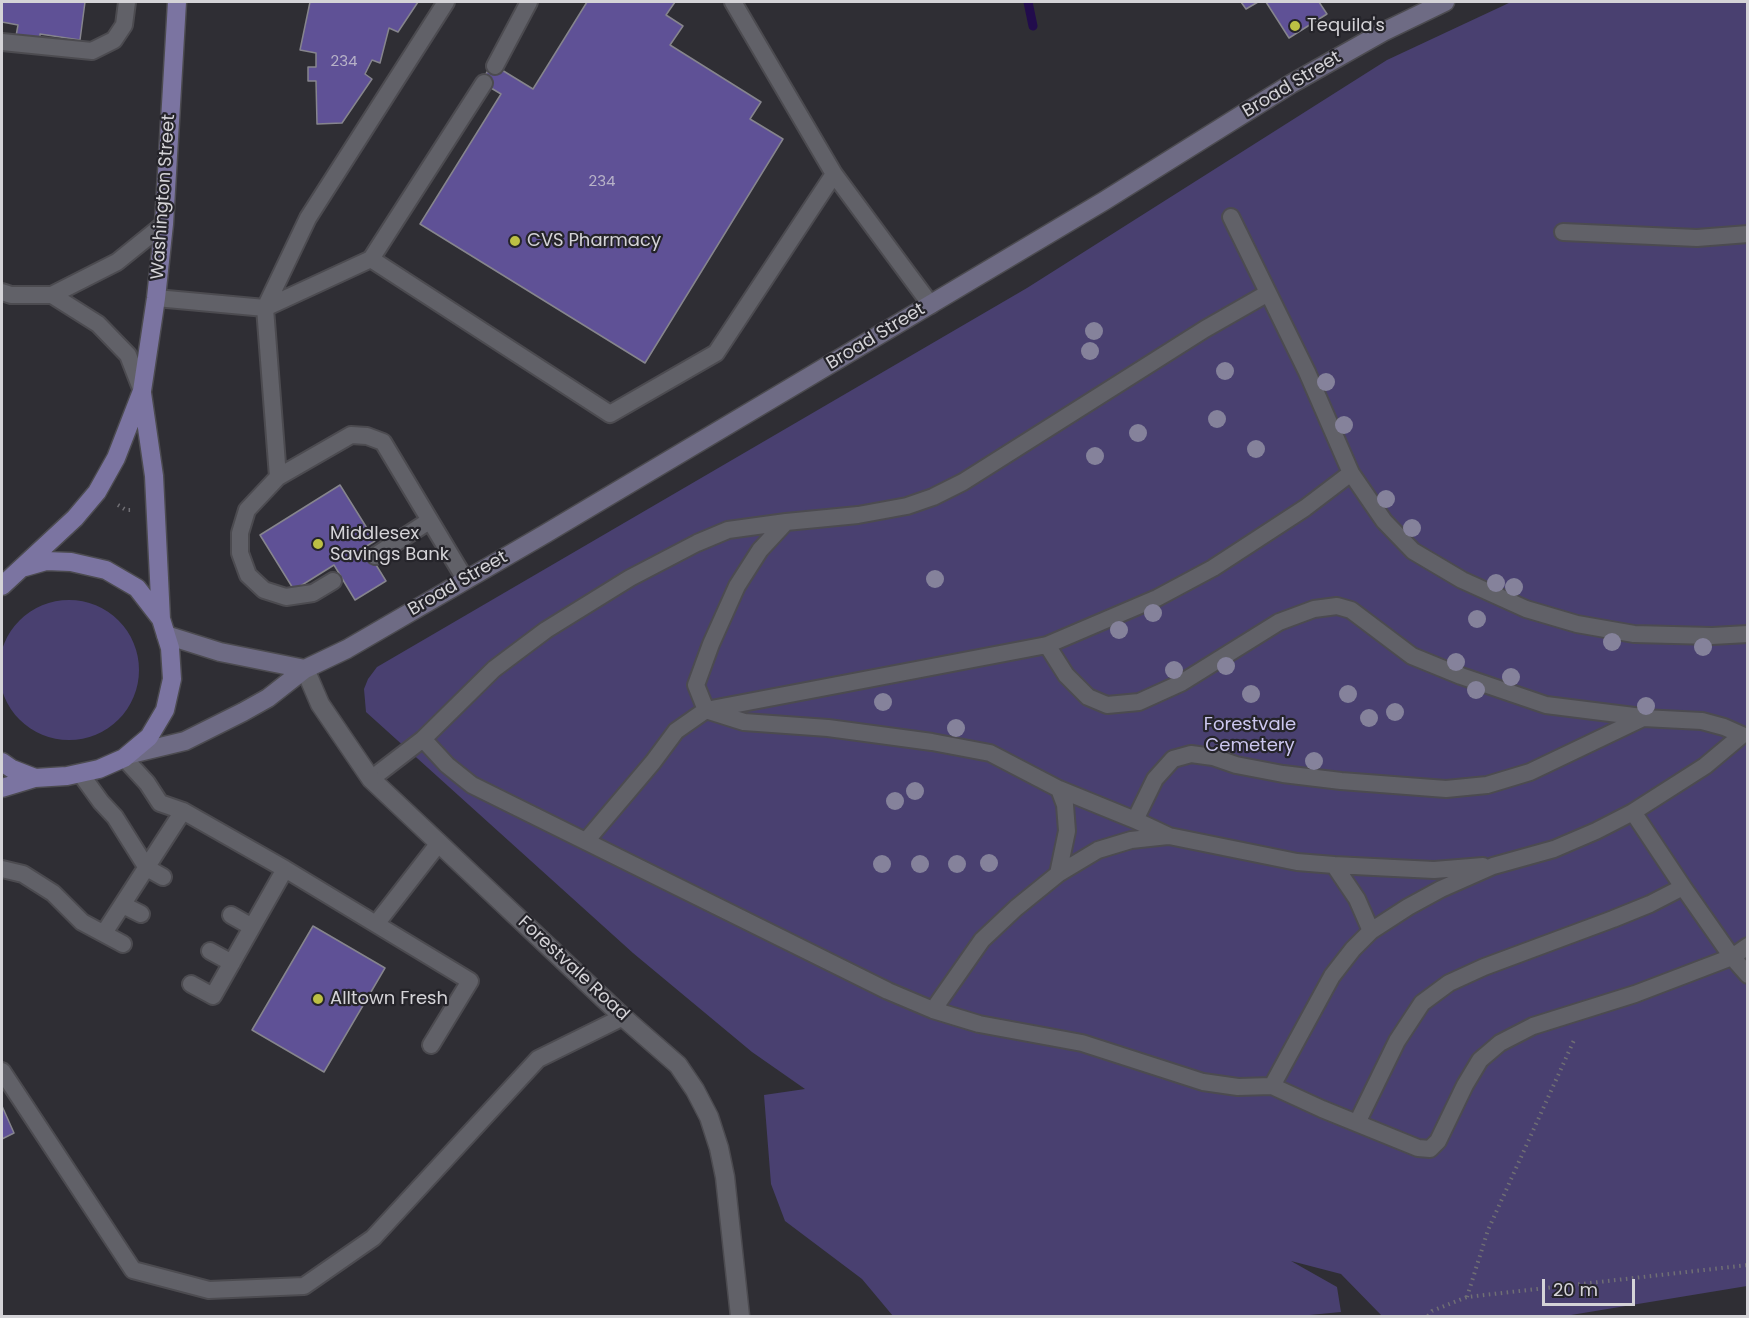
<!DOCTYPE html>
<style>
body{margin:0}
#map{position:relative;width:1749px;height:1318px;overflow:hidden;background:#2f2e34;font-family:Poppins,sans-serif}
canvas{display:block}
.frame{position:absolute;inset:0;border:3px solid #d4d3d7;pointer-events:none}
.scale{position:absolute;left:1542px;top:1279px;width:93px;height:27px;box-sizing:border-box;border:3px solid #d4d3d7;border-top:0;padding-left:8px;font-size:18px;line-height:21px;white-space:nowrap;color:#d4d3d7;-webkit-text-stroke:4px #25242a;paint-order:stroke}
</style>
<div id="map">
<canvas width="1749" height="1318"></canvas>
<div class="frame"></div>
<div class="scale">20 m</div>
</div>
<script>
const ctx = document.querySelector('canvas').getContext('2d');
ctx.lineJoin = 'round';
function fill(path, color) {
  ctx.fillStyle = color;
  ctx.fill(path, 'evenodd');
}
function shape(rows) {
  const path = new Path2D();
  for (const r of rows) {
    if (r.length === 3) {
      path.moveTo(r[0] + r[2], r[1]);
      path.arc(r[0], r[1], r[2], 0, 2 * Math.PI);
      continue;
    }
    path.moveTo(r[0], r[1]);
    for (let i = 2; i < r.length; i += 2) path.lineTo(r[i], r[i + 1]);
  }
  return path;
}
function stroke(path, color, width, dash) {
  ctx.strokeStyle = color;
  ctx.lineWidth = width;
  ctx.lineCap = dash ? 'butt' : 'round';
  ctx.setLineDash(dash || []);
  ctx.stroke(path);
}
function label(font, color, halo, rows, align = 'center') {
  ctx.font = font + ' Poppins,sans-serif';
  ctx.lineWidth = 4.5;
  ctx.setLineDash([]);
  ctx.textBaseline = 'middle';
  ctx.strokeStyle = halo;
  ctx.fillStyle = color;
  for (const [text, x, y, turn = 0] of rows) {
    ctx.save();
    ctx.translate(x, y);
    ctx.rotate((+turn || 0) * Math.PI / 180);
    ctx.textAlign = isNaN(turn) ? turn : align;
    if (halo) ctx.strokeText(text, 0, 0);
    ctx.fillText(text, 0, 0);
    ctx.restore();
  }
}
fill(shape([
 [1511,2,1747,2,1747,1286,1565,1316,1382,1316,1341,1274,1291,1261,1337,1287,1341,1312,1299,1316,893,1316,862,1279,785,1221,771,1184,764,1095,805,1089,752,1052,633,953,366,712,364,689,368,679,377,667,1027,288,1387,60],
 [69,670,70]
]), '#494070');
stroke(shape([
 [1028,2,1033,26]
]), '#220c4c', 9);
const building = shape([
 [2,2,85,2,80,40,40,34,40,39,16,36,18,25,2,22,2,2],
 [310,2,418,2,398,32,389,28,380,63,372,60,365,74,372,79,342,123,317,124,316,81,308,81,308,67,316,67,316,53,300,50,310,2],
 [587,2,675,2,666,15,683,26,670,45,761,102,750,119,783,139,645,363,420,224,501,94,481,82,492,64,533,89,587,2],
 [1241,2,1258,2,1246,9,1241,2],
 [1266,2,1319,2,1327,14,1289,38,1266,2],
 [340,485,375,541,365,547,386,581,355,600,334,565,294,590,260,535,340,485],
 [313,926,385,968,324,1072,252,1030,313,926],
 [2,1106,14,1133,2,1139,2,1106]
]);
fill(building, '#5f5196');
stroke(building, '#86858d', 1.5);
const service = shape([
 [446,2,308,218,265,308,278,477,351,435,367,436,383,442,465,579],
 [733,2,834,174,931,305],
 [2,42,92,51,114,40,124,25,127,2],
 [495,66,529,2],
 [1231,217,1307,372,1351,473,1305,508,1213,568,1157,598,1047,645,706,710,696,685,711,644,737,586,760,550,786,522,858,515,907,506,933,497,963,482,1205,329,1268,293],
 [1563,232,1697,238,1748,234],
 [371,259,484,83],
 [2,292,11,295,52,295],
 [156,298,265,308,371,259,610,414,716,353,834,174],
 [142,391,128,355,98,324,52,295,117,262,164,224],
 [1351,473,1384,521,1413,551,1462,580,1526,609,1577,624,1634,634,1712,636,1748,634],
 [278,477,247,510,240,533,240,553,248,575,264,590,286,597,313,593,333,581],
 [375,556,429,521],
 [1047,645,1066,675,1088,697,1107,705,1139,702,1181,683,1279,622,1314,609,1337,606,1351,610,1412,656,1461,676,1546,705,1642,717],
 [423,739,494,669,546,630,630,578,697,543,728,530,786,522],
 [124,758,147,783,160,803,183,811,285,869,213,996,191,984],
 [80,773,101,802,115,817,147,868,163,877],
 [371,779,423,739,447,765,472,785,888,991,933,1010,979,1024,1082,1043,1203,1082,1238,1087,1272,1086,1322,1109,1418,1148,1430,1149,1438,1141,1465,1085,1480,1060,1500,1043,1533,1026,1635,994,1732,957,1748,975],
 [1059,789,1065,805,1067,831,1058,874,1098,850,1131,840,1168,836],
 [1633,812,1683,887],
 [1135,820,1169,836,1297,862,1334,865,1357,899,1371,931],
 [586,841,653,762,676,731,706,710,744,722,828,728,932,742,990,753,1059,789,1135,820,1155,779,1173,759,1191,754,1213,757,1236,765,1283,774,1341,781,1446,789,1487,785,1530,772,1643,718,1702,721,1724,727,1742,735,1705,766,1633,812,1596,831,1554,849,1493,866,1441,889,1408,907,1371,931,1353,949,1332,976,1272,1086],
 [1334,865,1434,870,1483,866],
 [2,869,23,874,53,893,82,922,123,944],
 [285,869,470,981,431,1045],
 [123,905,141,914],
 [231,915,252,927],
 [376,924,439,843],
 [104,933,183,811],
 [210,951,232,963],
 [933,1010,982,940,1016,908,1058,874],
 [2,1071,133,1270,209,1290,304,1286,373,1238,538,1059,623,1017],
 [1357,1123,1397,1041,1422,1003,1449,983,1484,967,1613,919,1650,904,1683,887,1732,957,1748,946]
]);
const tertiary = shape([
 [305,669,320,704,371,779,623,1017,678,1065,695,1090,709,1117,719,1148,725,1177,740,1316]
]);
const secondary = shape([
 [166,635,220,652,305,669],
 [131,754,185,741,243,712,268,698,305,669,347,649,545,534,1104,201,1291,84,1383,32,1445,2]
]);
const primary = shape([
 [25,567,46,561,71,562,106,570,137,588,161,619],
 [2,586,75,518,97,492,116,458,142,391,156,298,164,224,177,2],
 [2,762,12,769,35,778],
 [2,788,35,778,67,776,99,769,124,758,149,737,165,710,172,679,170,648,161,619,154,476,142,393]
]);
stroke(service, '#4c4b50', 20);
stroke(tertiary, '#4c4b50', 21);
stroke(secondary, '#4c4b50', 21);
stroke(primary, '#4c4b50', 21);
stroke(shape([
 [118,505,126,510,133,510],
 [1467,1297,1488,1230,1575,1038],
 [1428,1316,1432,1311,1467,1297,1748,1265]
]), '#706f74', 4, [1.5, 4.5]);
stroke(service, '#616168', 16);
stroke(tertiary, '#616168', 18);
stroke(secondary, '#6e6b84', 18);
stroke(primary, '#7b74a1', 18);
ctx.fillStyle = '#85829b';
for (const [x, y] of [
 [1094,331],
 [1090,351],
 [1225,371],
 [1326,382],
 [1217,419],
 [1344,425],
 [1138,433],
 [1256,449],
 [1095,456],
 [1386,499],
 [1412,528],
 [935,579],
 [1496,583],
 [1514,587],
 [1153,613],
 [1477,619],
 [1119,630],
 [1612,642],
 [1703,647],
 [1456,662],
 [1226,666],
 [1174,670],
 [1511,677],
 [1476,690],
 [1251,694],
 [1348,694],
 [883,702],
 [1646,706],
 [1395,712],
 [1369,718],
 [956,728],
 [1314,761],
 [915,791],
 [895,801],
 [989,863],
 [882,864],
 [920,864],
 [957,864]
]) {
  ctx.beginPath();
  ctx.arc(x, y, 9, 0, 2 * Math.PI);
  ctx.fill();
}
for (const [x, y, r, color] of [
 [1295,26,6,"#bcbf44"],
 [515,241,6,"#bcbf44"],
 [318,544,6,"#bcbf44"],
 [318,999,6,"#bcbf44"]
]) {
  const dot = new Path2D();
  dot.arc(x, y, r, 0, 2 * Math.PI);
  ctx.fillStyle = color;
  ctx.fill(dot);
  stroke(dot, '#25242a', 2);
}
label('15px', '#b7b2c7', null, [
 ["234",344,62],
 ["234",602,182]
]);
label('18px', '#d4d3d7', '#25242a', [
 ["Tequila's",1307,26],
 ["CVS Pharmacy",527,241],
 ["Middlesex",330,534],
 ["Savings Bank",330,555],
 ["Alltown Fresh",330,999]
], 'left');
label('18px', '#d4d3d7', '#25242a', [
 ["Broad Street",1292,85,-31],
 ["Washington Street",164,197,-86],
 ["Broad Street",876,337,-31],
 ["Broad Street",458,584,-30],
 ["Forestvale Road",573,969,43]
]);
label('18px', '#ccc7ef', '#25242a', [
 ["Forestvale",1250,725],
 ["Cemetery",1250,746]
]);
</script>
